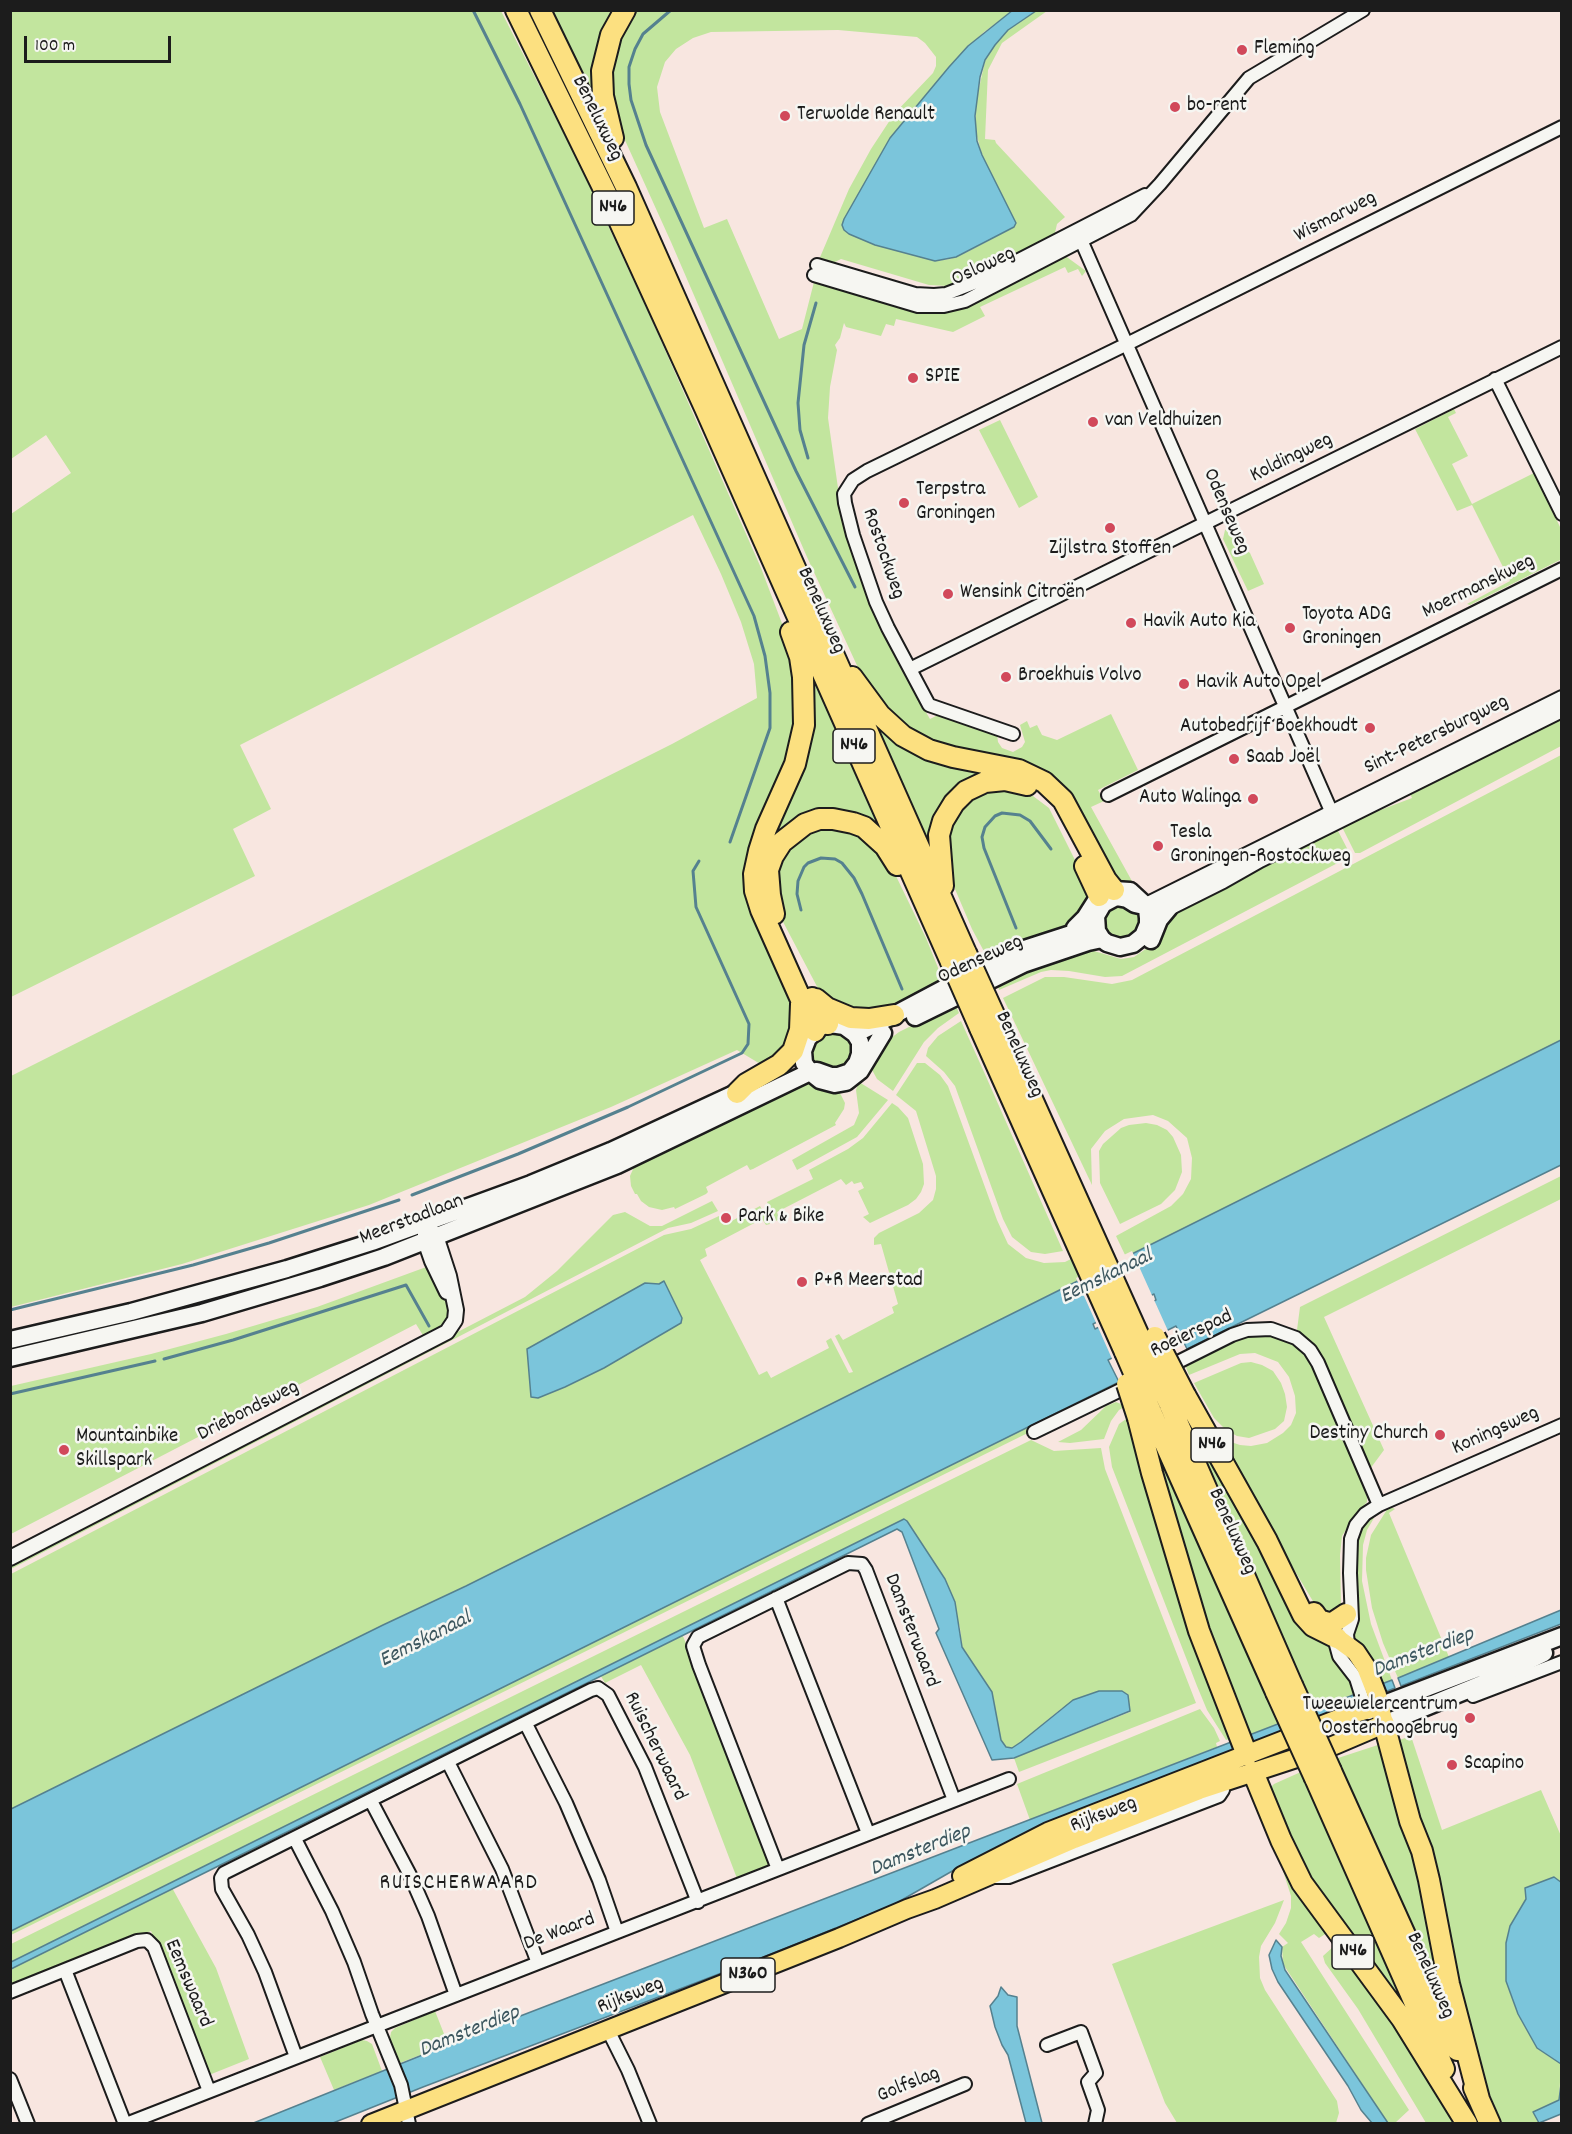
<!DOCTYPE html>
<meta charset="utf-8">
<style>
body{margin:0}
#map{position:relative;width:1572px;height:2134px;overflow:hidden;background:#f8e6e0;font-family:Dekko,sans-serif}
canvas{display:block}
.frame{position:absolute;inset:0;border:12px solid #1c1c1c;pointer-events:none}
.scale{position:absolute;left:24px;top:36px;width:147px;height:27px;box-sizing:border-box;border:3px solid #1c1c1c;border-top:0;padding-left:8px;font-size:18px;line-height:21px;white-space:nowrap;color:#1c1c1c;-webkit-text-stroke:4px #f6f6f2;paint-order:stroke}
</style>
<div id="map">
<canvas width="1572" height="2134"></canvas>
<div class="frame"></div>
<div class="scale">100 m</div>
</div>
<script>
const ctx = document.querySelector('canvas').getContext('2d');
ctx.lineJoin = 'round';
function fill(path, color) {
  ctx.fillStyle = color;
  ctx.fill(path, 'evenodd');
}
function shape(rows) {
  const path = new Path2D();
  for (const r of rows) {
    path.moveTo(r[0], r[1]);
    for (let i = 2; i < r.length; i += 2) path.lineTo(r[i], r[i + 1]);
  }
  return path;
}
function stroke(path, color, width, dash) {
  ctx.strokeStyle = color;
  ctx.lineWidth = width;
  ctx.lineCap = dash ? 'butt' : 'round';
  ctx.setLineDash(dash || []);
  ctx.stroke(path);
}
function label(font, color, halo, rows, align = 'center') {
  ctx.font = font + ' Dekko,sans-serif';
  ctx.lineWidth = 5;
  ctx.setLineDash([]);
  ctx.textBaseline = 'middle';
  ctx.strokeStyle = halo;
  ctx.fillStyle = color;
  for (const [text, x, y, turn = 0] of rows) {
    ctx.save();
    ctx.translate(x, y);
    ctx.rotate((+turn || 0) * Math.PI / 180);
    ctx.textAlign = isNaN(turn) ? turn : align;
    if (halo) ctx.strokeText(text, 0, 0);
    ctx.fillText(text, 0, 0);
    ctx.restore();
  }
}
fill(shape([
 [10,11,501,11,579,163,651,318,761,568,789,642,797,677,793,749,754,849,794,1017,791,1041,767,1068,737,1050,611,1107,369,1205,182,1264,11,1307,11,1076,672,744,757,698,754,664,741,622,721,574,693,515,240,745,271,809,233,829,255,876,11,997,11,514,71,473,46,435,11,459],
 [550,11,614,11,606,22,596,49,593,77,601,119],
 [634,11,1013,11,984,32,949,67,890,138,861,190,849,234,875,245,935,261,950,259,969,251,1014,227,1016,223,982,155,975,129,976,102,985,61,995,45,1008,30,1036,11,1047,11,1002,43,988,70,985,139,995,140,996,143,1065,217,1057,224,1054,237,962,283,948,286,929,285,841,259,829,265,818,262,849,189,871,149,894,114,933,73,936,66,936,57,925,43,917,37,838,30,711,32,693,38,676,49,665,62,657,87,660,112,704,228,727,219,779,339,802,329,814,282,913,309,934,310,1064,255,1086,271,1082,276,1078,269,1068,273,1065,267,980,307,985,316,953,332,896,319,894,326,886,324,881,336,846,327,844,323,840,338,835,345,837,350,830,387,828,418,842,516,857,568,880,627,903,673,930,719,938,715,997,734,998,742,1002,748,1013,752,1022,747,1025,742,1020,725,1027,721,1030,728,1037,725,1042,735,1057,740,1111,714,1138,770,1098,790,1104,801,1091,807,1138,892,1114,882,1066,796,904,729,866,685,807,557,671,242,624,138,615,109,611,86,612,61,617,42],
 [1454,409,1456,413,1448,417,1468,456,1452,464,1472,504,1534,473,1561,529,1560,560,1470,605,1467,604,1510,581,1472,505,1457,511,1415,429],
 [1000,420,1038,497,1019,508,979,430],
 [1235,525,1242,537,1239,545,1250,553,1264,584,1248,591,1223,539,1225,530],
 [799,638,890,841,848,815,775,843,772,923,761,869,793,784],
 [867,708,880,721,1012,775,964,788,938,866],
 [1561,714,1561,746,1360,853,1355,853,1341,825,1412,798,1410,794,1425,783],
 [1561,755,1561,1040,1126,1257,1116,1236,1171,1206,1183,1194,1191,1179,1192,1158,1187,1138,1168,1121,1153,1115,1124,1119,1105,1131,1091,1149,1092,1185,1003,998,1045,977,1064,977,1112,984,1132,980],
 [991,787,1029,793,1049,808,1090,890,1090,896,1072,924,987,957,972,929,952,882,945,835,962,803],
 [1336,827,1351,856,1122,976,1105,977,1069,971,1051,970,1041,972,999,990,998,986,1037,966,1080,953,1094,951,1121,959,1134,957,1150,946,1169,915,1215,891,1216,894,1239,882,1238,879],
 [813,828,850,828,879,850,896,876,926,938,943,980,887,1009,868,1015,822,996,781,918,775,871,781,856],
 [1120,905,1139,915,1140,919,1136,931,1129,937,1122,939,1113,937,1109,933,1104,922,1109,909],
 [955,1004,959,1013,938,1028,924,1042,893,1091,877,1079,871,1068,887,1041,899,1032],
 [961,1021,984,1072,1063,1251,1045,1254,1031,1252,1012,1237,1003,1219,955,1086,944,1072,926,1056,928,1048,938,1036],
 [832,1032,842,1034,852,1045,852,1057,846,1064,838,1068,826,1066,819,1061,813,1061,812,1058,813,1048,816,1041,822,1035],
 [917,1063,925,1063,940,1075,948,1086,997,1220,1008,1244,1026,1258,1044,1263,1065,1262,1099,1245,1109,1265,466,1586,383,1625,11,1809,11,1574,664,1235,691,1229,719,1216,724,1225,760,1206,770,1224,766,1225,762,1219,705,1249,707,1256,700,1260,759,1375,767,1371,771,1378,829,1348,826,1341,831,1338,849,1373,853,1372,835,1336,839,1334,843,1340,894,1313,892,1307,898,1304,881,1244,874,1245,874,1238,879,1233,919,1213,933,1200,936,1189,936,1176,916,1111,896,1095],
 [859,1082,888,1100,857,1137,797,1170,792,1160,854,1125,859,1113,856,1090],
 [805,1083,813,1083,838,1091,841,1095,845,1103,844,1109,835,1123,836,1125,753,1169,750,1170,747,1165,706,1187,708,1192,706,1194,675,1209,674,1207,662,1210,649,1207,641,1201,637,1194,635,1194,631,1186,630,1176,634,1167,639,1162],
 [892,1103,898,1107,908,1118,923,1164,924,1184,921,1192,916,1199,908,1205,870,1223,863,1217,869,1214,858,1191,864,1188,861,1182,854,1184,852,1181,846,1185,841,1179,777,1212,779,1219,776,1221,767,1202,813,1179,809,1170,848,1149,863,1138],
 [1146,1123,1157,1125,1167,1130,1173,1137,1181,1155,1182,1172,1175,1190,1161,1204,1120,1224,1100,1183,1099,1151,1103,1144,1121,1128,1129,1125],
 [1561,1176,1561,1199,1324,1317,1384,1450,1367,1473,1318,1353,1310,1340,1297,1330,1300,1307],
 [712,1201,718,1211,691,1223,668,1228,11,1569,11,1564,525,1297,557,1271,613,1215,625,1212,650,1226,662,1226],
 [429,1266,449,1309,447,1321,440,1329,424,1337,416,1324,11,1534,11,1386,151,1354,226,1334,317,1307],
 [1252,1334,1268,1334,1291,1337,1312,1359,1367,1497,1367,1502,1353,1518,1342,1536,1340,1555,1341,1607,1336,1615,1320,1613,1210,1429,1225,1440,1240,1445,1251,1446,1267,1443,1283,1433,1291,1425,1296,1413,1295,1396,1289,1377,1278,1362,1255,1353,1240,1354,1189,1375,1185,1365],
 [1251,1362,1262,1365,1273,1371,1281,1383,1285,1394,1287,1407,1284,1421,1275,1429,1249,1438,1237,1436,1226,1430,1214,1418,1194,1383,1241,1363],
 [1119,1382,1121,1387,11,1935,11,1931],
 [1116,1402,1126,1406,1119,1410,1111,1421,1104,1439,1070,1443,1058,1442,1081,1430,1106,1406],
 [1182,1406,1310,1635,1332,1645,1334,1658,1339,1666,1347,1672,1356,1693,1313,1710,1180,1407],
 [1129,1417,1229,1734,1229,1739,1226,1740,1207,1710,1197,1686,1112,1467,1109,1447,1119,1424],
 [1146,1421,1282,1723,1244,1737,1220,1676],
 [1031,1440,1054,1451,1101,1448,1105,1469,1196,1703,1019,1772,1014,1758,1130,1712,1062,1708,1021,1742,1012,1748,1006,1747,1001,1740,992,1692,962,1647,960,1628,945,1579,907,1521,681,1631,774,1867,738,1881,690,1755,641,1665,605,1683,599,1673,170,1884,216,1968,249,2059,209,2075,151,1931,11,1989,11,1944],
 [1391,1507,1395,1509,1389,1513,1449,1657,1398,1678,1383,1643,1372,1608,1366,1570,1366,1558,1371,1535,1388,1508],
 [1371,1517,1374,1518,1367,1530,1363,1545,1362,1581,1371,1624,1392,1680,1379,1685,1355,1645,1353,1637,1356,1544,1360,1532],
 [1200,1709,1214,1728,1220,1741,1216,1743,1217,1747,1030,1820,1017,1784],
 [1411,1736,1442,1830,1541,1790,1561,1836,1561,1883,1554,1877,1526,1899,1510,1926,1506,1943,1506,1981,1518,2014,1537,2048,1561,2064,1559,2100,1534,2111,1539,2123,1502,2123,1482,2077,1396,1741],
 [1384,1743,1407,1821,1456,2025,1335,1759],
 [1303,1771,1427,2048,1295,1862,1268,1790,1274,1784],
 [1276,1849,1330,1931,1319,1938,1314,1934,1301,1942,1409,2110,1395,2123,1388,2123,1283,1964,1282,1947,1288,1943,1279,1934,1286,1923,1291,1908,1291,1896],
 [1284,1900,1275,1923,1261,1946,1259,1957,1260,1978,1265,1990,1337,2101,1339,2113,1336,2123,1177,2123,1165,2103,1112,1964],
 [1340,1945,1394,2021,1454,2123,1426,2123,1358,2009,1325,1963,1323,1956,1334,1946],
 [435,2011,448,2044,400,2063,390,2038,391,2032,395,2028],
 [362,2040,367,2041,372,2044,382,2071,334,2090,320,2057]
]), '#c2e59e');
const water = shape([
 [1013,10,1036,11,1008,30,995,45,985,60,980,77,975,116,977,141,982,155,1016,223,1014,227,956,257,935,261,875,245,849,234,844,230,842,225,844,219,890,138,949,67,968,46,1013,10],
 [1561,1040,1561,1165,1187,1349,1176,1326,1108,1360,1119,1382,11,1931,11,1809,383,1625,466,1586,1561,1040],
 [1154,1294,1156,1300,1095,1329,1093,1324,1154,1294],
 [664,1281,682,1318,681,1323,604,1368,565,1387,538,1398,531,1397,527,1349,645,1283,659,1284,664,1281],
 [904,1519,907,1521,945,1579,955,1602,962,1647,992,1692,1001,1740,1006,1747,1012,1748,1021,1742,1073,1700,1099,1691,1122,1691,1128,1695,1130,1711,1014,1758,992,1760,936,1633,939,1629,902,1532,897,1529,11,1969,11,1962,904,1519],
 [1561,1610,1561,1624,1401,1686,1398,1678,1561,1610],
 [1392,1680,1395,1688,1029,1832,968,1862,893,1905,774,1953,423,2087,333,2123,251,2124,497,2025,1392,1680],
 [1554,1877,1562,1883,1561,2064,1537,2048,1518,2014,1506,1981,1506,1943,1510,1926,1526,1899,1525,1888,1554,1877],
 [1276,1940,1282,1947,1281,1956,1285,1970,1388,2123,1372,2123,1361,2110,1348,2086,1278,1982,1272,1969,1269,1955,1276,1940],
 [1001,1987,1008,1995,1017,1997,1017,2026,1042,2123,1026,2123,1008,2055,1002,2045,995,2027,990,2006,998,1996,1001,1987],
 [1561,2084,1561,2114,1539,2123,1533,2112,1559,2100,1561,2084]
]);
fill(water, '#7bc5db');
stroke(water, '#55818f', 1.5);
fill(shape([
 [1132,1251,1169,1333,1113,1361,1097,1325,1152,1298,1097,1325,1076,1278]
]), '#f8e6e0');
stroke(shape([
 [473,10,520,104,754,616,765,656,770,693,770,728,730,842],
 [671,10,643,34,635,49,629,67,629,84,631,100,646,145,796,471,855,587],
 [808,458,800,430,798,403,804,345,816,303],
 [801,910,797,894,798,881,804,867,808,863,821,858,835,859,842,863,854,878,862,894,902,989],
 [1016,928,984,848,982,837,985,827,995,816,1002,813,1020,815,1030,821,1051,849],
 [412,1195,518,1154,628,1107,742,1053,748,1044,749,1024,696,907,693,871,699,861],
 [10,1310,193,1265,269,1243,399,1200],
 [164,1359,233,1340,406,1285,429,1326],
 [10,1394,155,1361]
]), '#55818f', 3);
const minor = shape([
 [1077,231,1335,820],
 [817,265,915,294,934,295,946,294,974,283,1145,195],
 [814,275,918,306,944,306,965,301,1131,215,1160,184,1249,78,1363,10],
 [1495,379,1562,514],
 [910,669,1562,347],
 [1013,734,929,705,888,628,876,602,853,535,845,503,844,494,853,480,867,471,1127,344,1562,127],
 [1108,795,1562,569],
 [1166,1368,1232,1335,1247,1330,1271,1329,1296,1338,1310,1350,1318,1363,1379,1505],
 [1034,1432,1131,1385],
 [776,1598,868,1833],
 [1338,1635,1336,1645,1339,1656,1356,1678,1366,1710,1369,1713],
 [1348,1645,1347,1634,1352,1619,1350,1573,1351,1539,1356,1525,1365,1514,1379,1505,1562,1425],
 [1473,1696,1562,1662],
 [526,1724,566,1803,599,1880,617,1932],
 [448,1762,502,1869,538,1963],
 [371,1801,410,1875,428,1916,456,1995],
 [295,1839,332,1911,354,1962,372,2014,401,2085,409,2124],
 [778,1869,699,1665,693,1646,698,1637,848,1563,862,1564,866,1570,954,1800],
 [994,1877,1009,1877,1219,1796,1223,1790,1219,1777],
 [65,1970,125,2124],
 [10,1992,137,1941,147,1940,154,1947,209,2091],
 [608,2030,628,2070,650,2124],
 [1047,2045,1081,2032,1096,2073,1088,2082,1098,2110,1095,2124],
 [296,2057,265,1972,248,1935,222,1889,221,1878,224,1873,591,1690,598,1688,608,1695,645,1767,698,1902],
 [10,2079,28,2124],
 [126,2124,1009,1779],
 [868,2124,965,2084]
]);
const tertiary = shape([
 [1144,906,1562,698],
 [1161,910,1169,908,1223,881,1260,860,1562,710],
 [425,1233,425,1241,432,1261,447,1292],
 [10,1558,447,1332,455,1320,456,1310,449,1276,436,1236,431,1230]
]);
const secondary = shape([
 [1075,928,1085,918,1099,896,1114,890,1130,891,1143,903,1147,909,1148,918,1148,924,1143,936,1133,944,1120,947,1107,943,1102,939,1097,931,1096,916,1103,904,1116,897,1127,899,1135,904,1144,906],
 [1151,940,1159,920,1169,908],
 [915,1017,1023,964,1088,942,1102,939],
 [855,1034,894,1015,992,963,1018,951,1086,929,1096,921],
 [10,1340,131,1312,287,1269,372,1242,531,1184,611,1151,749,1087],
 [10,1358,202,1313,320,1278,384,1257,617,1165,810,1072,817,1071,831,1076,838,1076,850,1072,857,1063,860,1054,860,1042,855,1034,844,1026,837,1025,828,1024,820,1027,808,1038,803,1051,804,1063,810,1072,820,1080,835,1084,846,1082,860,1071,883,1033],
 [1379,1706,1562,1636],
 [1384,1724,1482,1684,1544,1653]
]);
const primary = shape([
 [962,1876,1048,1832,1346,1716,1379,1706],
 [371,2124,839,1938,907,1909,935,1899,1074,1839,1199,1790,1330,1747,1384,1724,1377,1695,1366,1667,1356,1652,1337,1638]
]);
const trunk = shape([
 [516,10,618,218,705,408,951,962],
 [540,10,626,187,966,953],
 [613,138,603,96,602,71,611,35,625,10],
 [791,632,800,657,803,677,804,725,795,764,766,829,759,851,754,874,755,891,761,910,815,1031],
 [852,677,880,715,903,736,929,750,953,757,1019,770,1044,782,1063,800,1106,880,1114,890],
 [1085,866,1099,896],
 [943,886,939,835,943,821,954,803,966,791,985,782,1005,780,1027,785],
 [774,914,770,895,768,870,773,856,782,842,805,824,819,819,833,819,853,823,864,827,885,846,897,865],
 [812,998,828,1024],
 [816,999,827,1008,851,1018,869,1019,894,1015],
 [996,1019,1142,1343],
 [980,1028,1125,1352],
 [737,1093,746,1084,779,1065,793,1051,800,1030,801,1004],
 [1185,1395,1267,1541,1303,1615,1313,1626,1337,1638],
 [1169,1403,1292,1685],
 [1151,1412,1276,1692],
 [1138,1418,1152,1473,1199,1631,1247,1755],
 [1314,1613,1319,1620,1328,1623,1334,1622,1346,1614],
 [1384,1724,1410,1821,1422,1851,1429,1880,1449,1984,1479,2099],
 [1331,1771,1457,2050],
 [1253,1772,1281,1840,1302,1883,1402,2019,1467,2124],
 [1315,1778,1444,2069],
 [1474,2088,1490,2124]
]);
stroke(minor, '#1c1c1c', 16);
stroke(tertiary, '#1c1c1c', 18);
stroke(secondary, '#1c1c1c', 21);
stroke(primary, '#1c1c1c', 22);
stroke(trunk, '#1c1c1c', 24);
stroke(minor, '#f6f6f2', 12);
stroke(tertiary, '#f6f6f2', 14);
stroke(secondary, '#f6f6f2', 16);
stroke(primary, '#fce080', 18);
stroke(trunk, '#fce080', 20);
const trunkBridge = shape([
 [966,953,996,1019],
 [951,962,980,1028],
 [1155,1337,1185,1395],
 [1142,1343,1169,1403],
 [1125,1352,1151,1412],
 [1127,1384,1138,1418],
 [1292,1685,1331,1771],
 [1276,1692,1315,1778]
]);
stroke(trunkBridge, '#1c1c1c', 24, []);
stroke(trunkBridge, '#fce080', 20);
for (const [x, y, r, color] of [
 [1242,50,6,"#d1495b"],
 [1175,107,6,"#d1495b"],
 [785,116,6,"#d1495b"],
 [913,378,6,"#d1495b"],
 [1093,422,6,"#d1495b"],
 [904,503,6,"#d1495b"],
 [1110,528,6,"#d1495b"],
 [948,594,6,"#d1495b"],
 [1131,623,6,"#d1495b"],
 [1290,628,6,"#d1495b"],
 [1006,677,6,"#d1495b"],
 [1184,684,6,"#d1495b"],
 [1370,728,6,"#d1495b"],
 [1234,759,6,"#d1495b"],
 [1253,799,6,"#d1495b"],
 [1158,846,6,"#d1495b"],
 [726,1218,6,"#d1495b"],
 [802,1282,6,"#d1495b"],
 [1440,1435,6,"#d1495b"],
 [64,1450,6,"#d1495b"],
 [1470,1718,6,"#d1495b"],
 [1452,1765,6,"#d1495b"]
]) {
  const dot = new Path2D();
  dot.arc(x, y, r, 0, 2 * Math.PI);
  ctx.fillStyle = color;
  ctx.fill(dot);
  stroke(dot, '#f6f6f2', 2);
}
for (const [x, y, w] of [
 [613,208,42],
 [854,746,42],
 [1212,1445,42],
 [1353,1952,42],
 [748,1975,54]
]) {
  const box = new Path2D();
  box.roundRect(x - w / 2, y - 17, w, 34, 4.5);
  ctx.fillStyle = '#f6f6f2';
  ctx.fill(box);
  stroke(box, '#1c1c1c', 1.5);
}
label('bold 20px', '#1c1c1c', null, [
 ["N46",613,208],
 ["N46",854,746],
 ["N46",1212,1445],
 ["N46",1353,1952],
 ["N360",748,1975]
]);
label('21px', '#1c1c1c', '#f6f6f2', [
 ["Fleming",1254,50],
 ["bo-rent",1187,107],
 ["Terwolde Renault",797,116],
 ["SPIE",925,378],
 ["van Veldhuizen",1105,422],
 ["Terpstra",916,491],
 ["Groningen",916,515],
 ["Zijlstra Stoffen",1110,550,"center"],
 ["Wensink Citroën",960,594],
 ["Toyota ADG",1302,616],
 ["Groningen",1302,640],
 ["Havik Auto Kia",1143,623],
 ["Broekhuis Volvo",1018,677],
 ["Havik Auto Opel",1196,684],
 ["Autobedrijf Boekhoudt",1358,728,"right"],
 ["Saab Joël",1246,759],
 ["Auto Walinga",1241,799,"right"],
 ["Tesla",1170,834],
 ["Groningen-Rostockweg",1170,858],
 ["Park & Bike",738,1218],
 ["P+R Meerstad",814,1282],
 ["Destiny Church",1428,1435,"right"],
 ["Mountainbike",76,1438],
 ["Skillspark",76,1462],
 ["Tweewielercentrum",1458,1706,"right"],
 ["Oosterhoogebrug",1458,1730,"right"],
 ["Scapino",1464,1765]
], 'left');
label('21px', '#1c1c1c', '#f6f6f2', [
 ["Beneluxweg",596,119,64],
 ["Wismarweg",1336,218,-27],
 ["Osloweg",984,268,-25],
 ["Koldingweg",1292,459,-26],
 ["Odenseweg",1225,512,67],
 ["Rostockweg",882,554,71],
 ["Moermanskweg",1479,588,-26],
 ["Beneluxweg",820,611,66],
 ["Sint-Petersburgweg",1437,736,-26],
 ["Odenseweg",981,961,-25],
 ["Beneluxweg",1018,1055,66],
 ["Meerstadlaan",412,1221,-21],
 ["Roeierspad",1192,1335,-25],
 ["Driebondsweg",249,1412,-27],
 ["Koningsweg",1496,1432,-24],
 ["Beneluxweg",1231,1532,66],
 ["Damsterwaard",910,1631,69],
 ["Ruischerwaard",654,1747,64],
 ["Rijksweg",1104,1816,-21],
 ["De Waard",560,1933,-21],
 ["Beneluxweg",1429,1976,66],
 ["Eemswaard",187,1984,67],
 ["Rijksweg",631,1997,-22],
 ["Golfslag",909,2086,-22]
]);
label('italic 22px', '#3d575f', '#f6f6f2', [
 ["Eemskanaal",1107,1278,-26],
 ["Eemskanaal",426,1641,-27],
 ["Damsterdiep",1424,1654,-21],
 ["Damsterdiep",921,1852,-22],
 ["Damsterdiep",470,2033,-22]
]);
ctx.letterSpacing = '1.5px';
label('22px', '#1c1c1c', '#f6f6f2', [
 ["RUISCHERWAARD",459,1885]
]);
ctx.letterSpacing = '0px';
</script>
